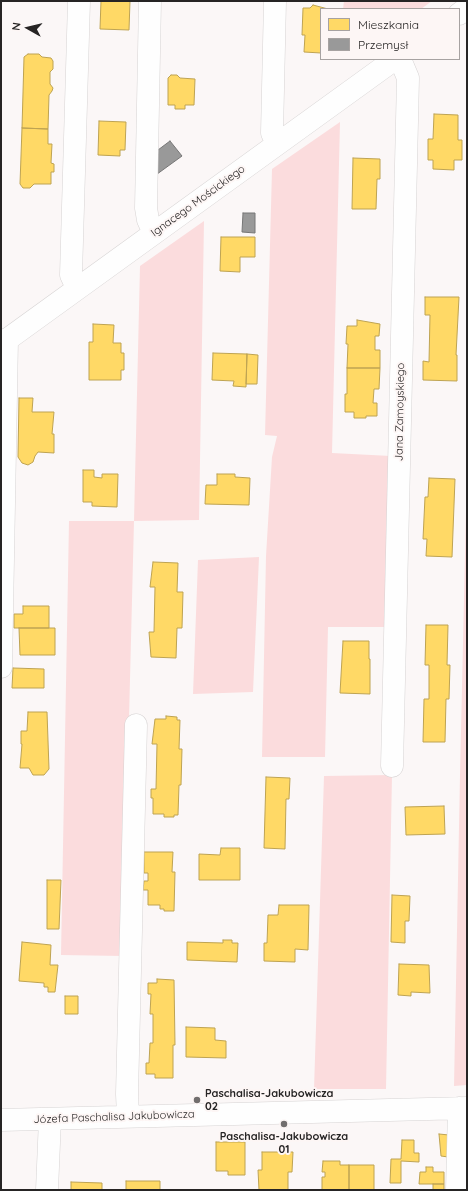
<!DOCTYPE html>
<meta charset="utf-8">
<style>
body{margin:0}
#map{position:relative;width:468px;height:1191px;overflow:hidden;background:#fbf7f7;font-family:Quicksand,sans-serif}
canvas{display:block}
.frame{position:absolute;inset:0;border:2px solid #262424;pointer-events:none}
.legend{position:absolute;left:320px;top:8px;width:140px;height:52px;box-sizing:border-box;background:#fdf6f5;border:1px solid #a7a2a1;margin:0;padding:5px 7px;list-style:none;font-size:12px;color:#262424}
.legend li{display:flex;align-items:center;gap:8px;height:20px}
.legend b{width:20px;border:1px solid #a7a2a1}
.north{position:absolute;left:8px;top:8px;width:40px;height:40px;-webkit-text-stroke:3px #fdf6f5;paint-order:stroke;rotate:278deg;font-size:11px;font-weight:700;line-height:16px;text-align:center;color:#262424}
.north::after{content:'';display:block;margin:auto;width:14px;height:18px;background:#262424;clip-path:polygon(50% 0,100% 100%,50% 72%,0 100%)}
</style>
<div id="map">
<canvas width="468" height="1191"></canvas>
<div class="frame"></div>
<ul class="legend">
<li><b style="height:11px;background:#ffd966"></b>Mieszkania</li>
<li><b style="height:11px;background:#999"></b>Przemysł</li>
</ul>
<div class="north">N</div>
</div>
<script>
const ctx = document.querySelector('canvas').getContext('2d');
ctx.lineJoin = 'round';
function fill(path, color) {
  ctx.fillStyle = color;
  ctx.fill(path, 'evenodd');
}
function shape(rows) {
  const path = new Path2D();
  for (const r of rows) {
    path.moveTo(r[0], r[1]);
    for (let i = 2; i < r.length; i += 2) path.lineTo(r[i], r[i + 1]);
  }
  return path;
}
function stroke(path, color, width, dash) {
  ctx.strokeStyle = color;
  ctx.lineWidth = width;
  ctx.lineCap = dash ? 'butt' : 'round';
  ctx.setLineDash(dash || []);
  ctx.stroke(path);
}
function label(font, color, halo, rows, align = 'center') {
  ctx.font = font + ' Quicksand,sans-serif';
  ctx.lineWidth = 4;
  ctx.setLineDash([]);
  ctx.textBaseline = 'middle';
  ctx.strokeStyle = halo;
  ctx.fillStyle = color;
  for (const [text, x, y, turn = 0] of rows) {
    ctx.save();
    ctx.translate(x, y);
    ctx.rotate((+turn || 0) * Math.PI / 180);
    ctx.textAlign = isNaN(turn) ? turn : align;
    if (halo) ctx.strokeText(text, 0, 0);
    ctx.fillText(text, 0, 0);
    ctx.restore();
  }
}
fill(shape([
 [344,1,432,1,421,9,343,9],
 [340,122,332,453,391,456,387,627,328,627,325,757,262,757,266,556,272,457,277,436,265,435,272,169],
 [204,221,199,520,134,521,123,956,61,955,69,521,134,521,140,266],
 [467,467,467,1085,454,1086,460,775],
 [259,557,253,692,193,694,198,560],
 [392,775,386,1089,314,1089,324,776]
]), '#fbdcdd');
const homes = shape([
 [101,1,130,1,129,30,100,29,101,1],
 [313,5,328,9,321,9,321,53,304,52,305,35,302,35,303,8,310,8,313,5],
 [28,54,39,54,42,57,51,58,53,61,53,69,50,72,50,84,53,88,52,91,49,95,48,129,22,128,24,57,28,54],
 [171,75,177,75,180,78,195,79,194,105,185,105,185,109,175,109,175,105,168,105,168,78,171,75],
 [434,114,458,115,458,140,462,140,462,160,454,160,454,170,433,169,433,160,428,160,428,139,433,139,434,114],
 [99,121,126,122,125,150,120,150,120,156,98,155,99,121],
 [22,128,48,129,48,144,52,144,51,163,54,164,54,172,51,172,51,184,34,184,30,188,23,188,20,184,22,128],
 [353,158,380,159,380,179,377,179,376,209,352,209,353,158],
 [221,237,255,237,255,257,240,257,240,272,220,271,221,237],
 [425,297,459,297,456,355,457,355,457,381,423,380,423,361,429,362,430,315,425,315,425,297],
 [357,320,380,324,379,336,375,336,375,350,380,350,380,368,347,368,348,344,346,344,347,326,357,326,357,320],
 [93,324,114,325,113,343,121,343,121,353,124,353,124,370,121,370,121,380,89,380,89,342,93,342,93,324],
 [213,353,247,354,246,387,233,386,234,381,212,380,213,353],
 [247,354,258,355,257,384,246,384,247,354],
 [347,368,380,368,379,389,374,389,373,403,377,403,377,416,366,416,366,418,354,418,354,412,345,412,345,394,347,394,347,368],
 [19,398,33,398,32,412,54,412,52,434,54,434,54,453,38,452,35,456,33,462,28,465,22,463,18,457,19,398],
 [83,470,94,470,94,477,102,478,102,474,118,474,117,507,92,506,92,502,83,502,83,470],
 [217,474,235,474,235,477,250,478,249,505,205,504,206,485,217,485,217,474],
 [429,478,455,479,452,557,426,556,427,539,423,539,425,497,428,497,429,478],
 [153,562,178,563,177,592,183,592,182,628,177,628,176,658,151,657,149,632,154,632,155,587,150,587,153,562],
 [23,606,49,606,49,628,14,628,14,614,23,614,23,606],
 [426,625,448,625,447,665,450,665,449,699,446,699,445,742,423,742,424,699,429,699,429,665,425,665,426,625],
 [19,628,55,628,55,655,20,655,19,628],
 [343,641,369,641,369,659,370,659,370,694,340,693,343,641],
 [13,668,44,669,44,688,12,688,13,668],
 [28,712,47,712,49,769,44,775,33,775,29,768,20,768,22,744,21,744,21,731,27,731,28,712],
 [166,716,177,717,177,720,180,720,179,749,182,749,181,785,179,785,178,815,174,815,174,817,164,817,164,814,153,814,153,798,151,798,151,789,156,789,157,744,152,744,155,719,166,719,166,716],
 [266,777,290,778,289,799,286,799,285,849,264,848,266,777],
 [444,806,445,834,406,835,405,807,444,806],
 [221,848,240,848,240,880,199,880,199,854,220,855,221,848],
 [144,852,173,852,172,872,175,872,174,911,164,911,164,909,160,909,160,905,148,905,148,890,143,890,144,881,148,881,148,873,144,873,144,852],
 [47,880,61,880,59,929,47,929,47,880],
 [392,895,410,896,409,921,405,921,405,943,391,942,392,895],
 [279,905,309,905,308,950,295,949,295,962,264,961,264,943,267,943,268,915,278,915,279,905],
 [223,940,232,940,232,943,238,943,237,962,187,960,187,942,223,943,223,940],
 [22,942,51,945,50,965,58,965,55,992,48,992,48,987,44,987,44,983,19,981,22,942],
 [399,964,429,965,430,993,411,992,411,996,398,995,399,964],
 [157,979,174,980,175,1045,173,1045,173,1078,155,1078,155,1074,146,1074,146,1063,149,1063,150,1043,153,1043,153,1014,150,1014,151,994,148,994,148,983,157,983,157,979],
 [65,996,78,996,78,1014,65,1014,65,996],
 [186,1027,215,1028,215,1040,226,1041,226,1058,186,1057,186,1027],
 [439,1134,449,1135,448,1157,441,1156,439,1134],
 [402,1140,414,1140,414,1153,419,1153,419,1162,401,1161,401,1183,390,1183,391,1159,401,1159,402,1140],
 [216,1142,245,1142,245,1175,228,1175,228,1171,216,1171,216,1142],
 [262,1152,293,1152,292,1172,288,1172,288,1190,259,1190,258,1170,262,1170,262,1152],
 [323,1161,340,1161,340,1165,349,1165,349,1190,322,1190,322,1177,325,1177,325,1172,322,1172,323,1161],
 [349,1165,374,1165,374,1190,349,1190,349,1165],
 [426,1167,433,1167,433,1172,444,1172,444,1184,419,1184,420,1172,426,1172,426,1167],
 [126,1181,160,1181,160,1190,126,1190,126,1181],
 [71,1182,102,1183,102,1190,71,1190,71,1182],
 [433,1184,444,1184,444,1190,433,1190,433,1184]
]);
fill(homes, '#ffd966');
stroke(homes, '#bea352', 1);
const industry = shape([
 [170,141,182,156,153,177,154,153,170,141],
 [243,213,255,213,255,233,242,232,243,213]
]);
fill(industry, '#999');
stroke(industry, '#767676', 1);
const minor = shape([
 [150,1,146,208,148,220,154,233],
 [275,1,272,133,277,144],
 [459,14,467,8],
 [77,288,71,275,79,1],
 [1,344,395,59],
 [1,667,7,339],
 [392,766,408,78,400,59],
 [128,1116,127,1094,136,725],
 [1,1120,467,1108],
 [47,1190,50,1119],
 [457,1190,459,1108]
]);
stroke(minor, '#d6d3d3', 23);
stroke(minor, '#fefefe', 22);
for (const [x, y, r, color] of [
 [197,1100,4,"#716e6e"],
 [284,1124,4,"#716e6e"]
]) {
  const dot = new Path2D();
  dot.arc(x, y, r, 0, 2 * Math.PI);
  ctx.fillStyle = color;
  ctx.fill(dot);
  stroke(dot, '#fdf6f5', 1.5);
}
label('11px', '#262424', '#fdf6f5', [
 ["Ignacego Mościckiego",198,201,-36],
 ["Jana Zamoyskiego",400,412,-89],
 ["Józefa Paschalisa Jakubowicza",114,1117,-2]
]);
label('bold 11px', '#262424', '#fdf6f5', [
 ["Paschalisa-Jakubowicza",205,1094],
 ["02",205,1107],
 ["Paschalisa-Jakubowicza",284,1137,"center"],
 ["01",284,1150,"center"]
], 'left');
</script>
